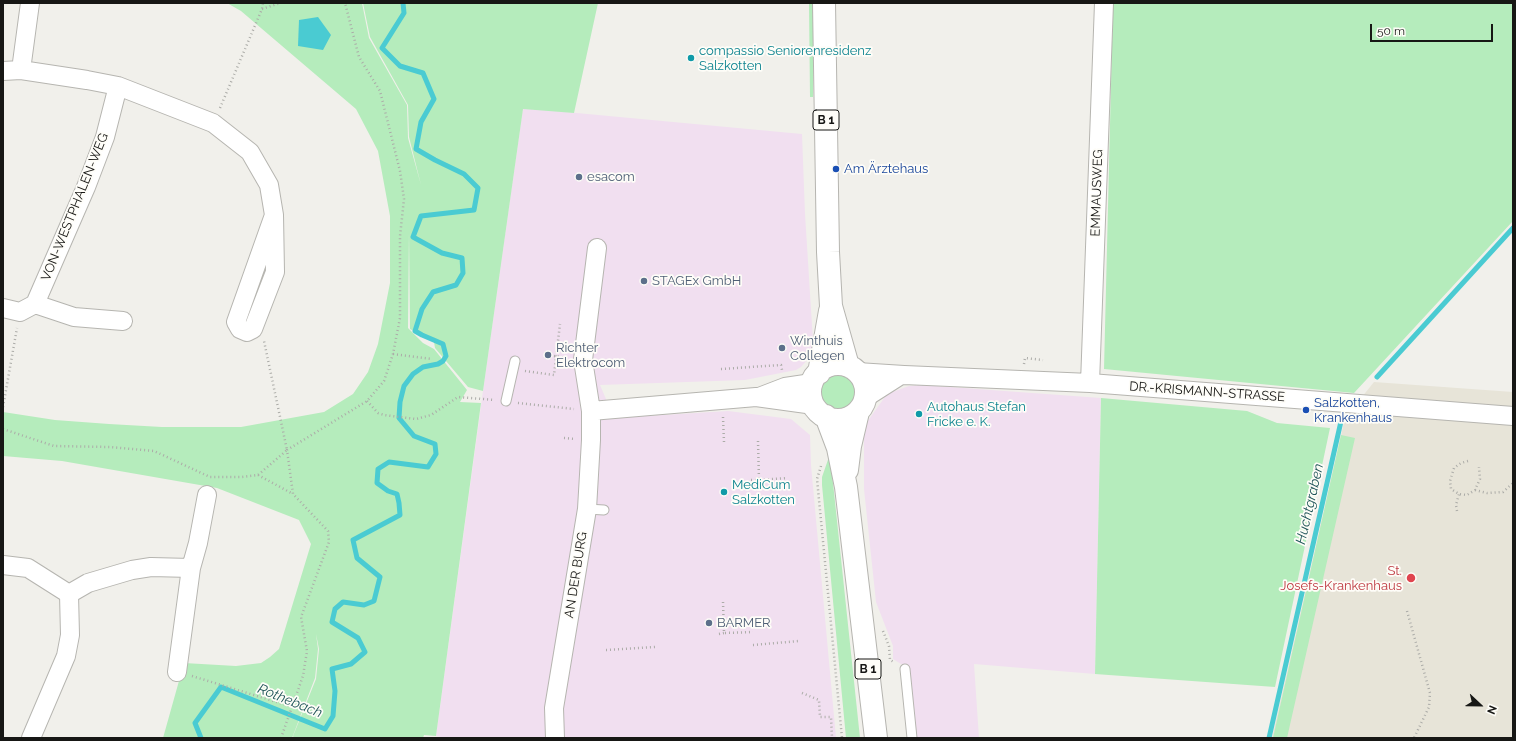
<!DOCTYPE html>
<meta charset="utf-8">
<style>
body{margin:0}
#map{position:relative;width:1516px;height:741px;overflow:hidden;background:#f1f0eb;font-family:Raleway,sans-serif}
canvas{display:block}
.frame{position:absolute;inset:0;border:4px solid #171715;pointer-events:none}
.north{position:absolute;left:1460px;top:685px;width:40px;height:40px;-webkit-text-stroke:3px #fefdf8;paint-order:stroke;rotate:112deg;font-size:11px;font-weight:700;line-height:16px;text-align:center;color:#171715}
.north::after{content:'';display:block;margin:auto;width:14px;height:18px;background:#171715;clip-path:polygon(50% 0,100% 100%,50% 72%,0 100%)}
.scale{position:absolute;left:1370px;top:24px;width:123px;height:18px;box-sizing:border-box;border:2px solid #171715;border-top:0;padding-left:5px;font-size:12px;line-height:14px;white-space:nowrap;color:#171715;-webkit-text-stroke:3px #fefdf8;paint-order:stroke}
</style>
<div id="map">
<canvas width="1516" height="741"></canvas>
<div class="frame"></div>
<div class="north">N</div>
<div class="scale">50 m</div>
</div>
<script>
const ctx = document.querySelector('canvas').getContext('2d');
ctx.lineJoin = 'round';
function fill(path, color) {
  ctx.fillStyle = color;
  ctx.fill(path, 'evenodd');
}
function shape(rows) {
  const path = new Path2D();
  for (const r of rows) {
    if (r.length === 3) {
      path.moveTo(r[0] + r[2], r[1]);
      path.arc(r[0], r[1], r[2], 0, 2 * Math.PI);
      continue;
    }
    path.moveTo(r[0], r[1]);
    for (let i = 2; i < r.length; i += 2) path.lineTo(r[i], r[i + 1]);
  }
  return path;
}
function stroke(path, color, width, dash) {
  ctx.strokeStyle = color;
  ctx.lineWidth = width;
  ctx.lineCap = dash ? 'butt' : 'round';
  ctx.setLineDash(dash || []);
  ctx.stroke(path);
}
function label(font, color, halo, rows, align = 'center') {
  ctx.font = font + ' Raleway,sans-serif';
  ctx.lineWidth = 3.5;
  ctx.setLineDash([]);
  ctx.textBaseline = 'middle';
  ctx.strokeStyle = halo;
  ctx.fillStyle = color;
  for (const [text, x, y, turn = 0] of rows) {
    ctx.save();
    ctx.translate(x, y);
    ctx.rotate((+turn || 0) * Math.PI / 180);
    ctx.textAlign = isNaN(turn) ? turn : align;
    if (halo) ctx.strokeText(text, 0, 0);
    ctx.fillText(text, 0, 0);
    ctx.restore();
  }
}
fill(shape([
 [523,108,802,134,805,214,813,341,813,350,808,359,801,367,796,370,745,380,600,385,614,418,728,411,791,419,810,435,811,465,836,738,446,738,436,736,483,391],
 [922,385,1101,398,1095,674,974,664,979,738,917,738,909,669,893,659,893,646,876,602,864,489,864,436,867,422,887,394,909,386]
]), '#f1dff0');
fill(shape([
 [1374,382,1513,392,1513,738,1272,738,1345,418]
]), '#e7e4d8');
fill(shape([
 [227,3,362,3,369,38,407,105,408,138,421,185,409,137,408,105,370,37,363,3,598,3,574,113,523,109,483,391,468,387,435,348,434,342,410,329,409,232,408,328,423,343,434,349,467,390,460,402,481,403,436,736,424,735,423,738,294,738,293,736,316,679,319,649,316,634,318,649,315,678,292,738,163,738,184,663,236,666,261,663,270,657,279,649,311,544,299,520,217,488,62,461,3,456,3,412,55,420,109,424,162,427,241,427,324,412,353,394,368,372,378,344,390,283,390,216,378,151,356,109,241,11],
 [809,3,814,3,813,97,810,97],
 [1113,3,1513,3,1513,221,1354,393,1104,369],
 [838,392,17],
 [1101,398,1247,411,1277,423,1330,428,1275,687,1095,674],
 [1341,435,1355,438,1287,738,1273,738],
 [830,454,833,483,860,738,846,738,822,485,822,477]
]), '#b5ecbc');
fill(shape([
 [318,17,331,35,323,50,298,46,299,20]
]), '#4acbd2');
stroke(shape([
 [1377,377,1513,228],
 [201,738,195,723,221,687,325,729,333,716,335,691,332,669,351,664,365,652,358,638,332,622,335,609,343,602,364,605,374,601,380,577,357,558,353,540,400,515,399,503,397,494,388,491,377,483,378,469,389,462,428,467,436,454,435,444,414,436,399,418,400,402,404,386,413,374,423,367,438,364,443,361,446,356,443,344,422,335,415,331,422,309,433,292,456,285,463,273,462,258,442,253,413,237,421,216,474,210,478,188,464,174,435,160,416,149,421,122,434,99,423,73,400,66,382,48,404,13,403,3],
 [1269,738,1342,417]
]), '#4acbd2', 5);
const service = shape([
 [506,401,515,361],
 [587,509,604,510],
 [905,669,912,738]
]);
const minor = shape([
 [21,70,30,3],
 [3,71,21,70,87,80,118,86,213,123,250,152,269,185,274,215,275,272,253,329,247,332,240,329,236,322,274,215],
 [35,304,86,187,105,137,118,86],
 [3,308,20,312,35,304,74,317,123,321],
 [857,372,904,375,1090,383,1513,416],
 [1090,383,1104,3],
 [759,397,785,387,812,383],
 [865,398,901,375],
 [591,411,756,397,814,405],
 [3,565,28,568,69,594,70,635,66,656,31,738],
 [69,594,88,583,132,570,151,567,191,568],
 [177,672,191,568,198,543,207,495],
 [555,738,554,708,587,509,591,440,591,411,583,360,597,248]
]);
const primary = shape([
 [824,3,828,252,831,306,848,366],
 [838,392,28],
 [819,373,830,311],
 [826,416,838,448,846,487,876,738],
 [847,470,850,446,858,412]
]);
stroke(service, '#b6b5b0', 11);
stroke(minor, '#b6b5b0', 20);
stroke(primary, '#b6b5b0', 24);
stroke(shape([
 [262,9,280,3],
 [220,108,262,9,263,3],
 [393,354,432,359],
 [554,356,567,358],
 [1024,364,1025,358,1043,360],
 [721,369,781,365,782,370],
 [525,371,554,375,560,324],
 [367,401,378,413,384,415,416,419,431,415,458,397,495,400],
 [518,403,574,409],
 [3,407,17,328],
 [723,417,724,442],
 [3,429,54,446,110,447,154,451,210,477,242,477,258,475,287,450,264,341],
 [564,438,575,439],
 [758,441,759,480,787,478],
 [1468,461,1461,463,1454,468,1450,481,1451,489,1459,494,1467,495,1475,490,1480,479,1479,467],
 [821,466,817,479,842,738],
 [258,475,293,494],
 [751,480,759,480],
 [1475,490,1487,493,1503,492,1513,483],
 [1457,511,1456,505,1459,494],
 [723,602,724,633,753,632],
 [1407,611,1430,693,1429,707,1414,738],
 [883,631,889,646,890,660,894,662],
 [719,634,724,633],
 [753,645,799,641],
 [606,650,655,647],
 [192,676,293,707],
 [802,693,819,700,820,717,831,717,832,738],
 [281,738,303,676,307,651,301,617,329,542,328,531,293,494,287,450,367,401,384,381,393,354,400,318,400,236,404,199,400,171,380,91,359,57,345,3]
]), '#acaca8', 2.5, [1, 3]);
stroke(service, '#fff', 9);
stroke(minor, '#fff', 18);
stroke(primary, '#fff', 22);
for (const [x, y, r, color] of [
 [691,58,4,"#0f9aa8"],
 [836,169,4,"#1a4fb4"],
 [579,177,4,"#5c6f8a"],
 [644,281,4,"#5c6f8a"],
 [782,348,4,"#5c6f8a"],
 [548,355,4,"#5c6f8a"],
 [1306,410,4,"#1a4fb4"],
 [919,414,4,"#0f9aa8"],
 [724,492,4,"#0f9aa8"],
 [1411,578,5,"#e0444e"],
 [709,623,4,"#5c6f8a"]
]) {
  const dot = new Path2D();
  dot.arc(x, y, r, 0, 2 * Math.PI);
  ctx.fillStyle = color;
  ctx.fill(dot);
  stroke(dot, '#fefdf8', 1.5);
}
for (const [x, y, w] of [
 [826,120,26],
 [868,669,26]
]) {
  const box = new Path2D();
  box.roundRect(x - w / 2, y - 10, w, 20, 3);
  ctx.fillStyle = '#fefdf8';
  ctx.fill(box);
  stroke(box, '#171715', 1);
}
label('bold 12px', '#171715', null, [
 ["B 1",826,120],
 ["B 1",868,669]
]);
label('13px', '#0d838f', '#fefdf8', [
 ["compassio Seniorenresidenz",699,51],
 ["Salzkotten",699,66],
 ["Autohaus Stefan",927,407],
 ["Fricke e. K.",927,422],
 ["MediCum",732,485],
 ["Salzkotten",732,500]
], 'left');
label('13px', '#164399', '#fefdf8', [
 ["Am Ärztehaus",844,169],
 ["Salzkotten,",1314,403],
 ["Krankenhaus",1314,418]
], 'left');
label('13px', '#4e5e75', '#fefdf8', [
 ["esacom",587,177],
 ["STAGEx GmbH",652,281],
 ["Winthuis",790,341],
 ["Collegen",790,356],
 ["Richter",556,348],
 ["Elektrocom",556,363],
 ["BARMER",717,623]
], 'left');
label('13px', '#171715', '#fefdf8', [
 ["EMMAUSWEG",1097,193,-88],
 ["VON-WESTPHALEN-WEG",75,207,-68],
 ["DR.-KRISMANN-STRASSE",1207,392,4],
 ["AN DER BURG",576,575,-81]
]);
label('13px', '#be3a42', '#fefdf8', [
 ["St.",1402,571],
 ["Josefs-Krankenhaus",1402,586]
], 'right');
label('italic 14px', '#1f5558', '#fefdf8', [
 ["Huchtgraben",1310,504,-77],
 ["Rothebach",290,701,22]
]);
</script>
